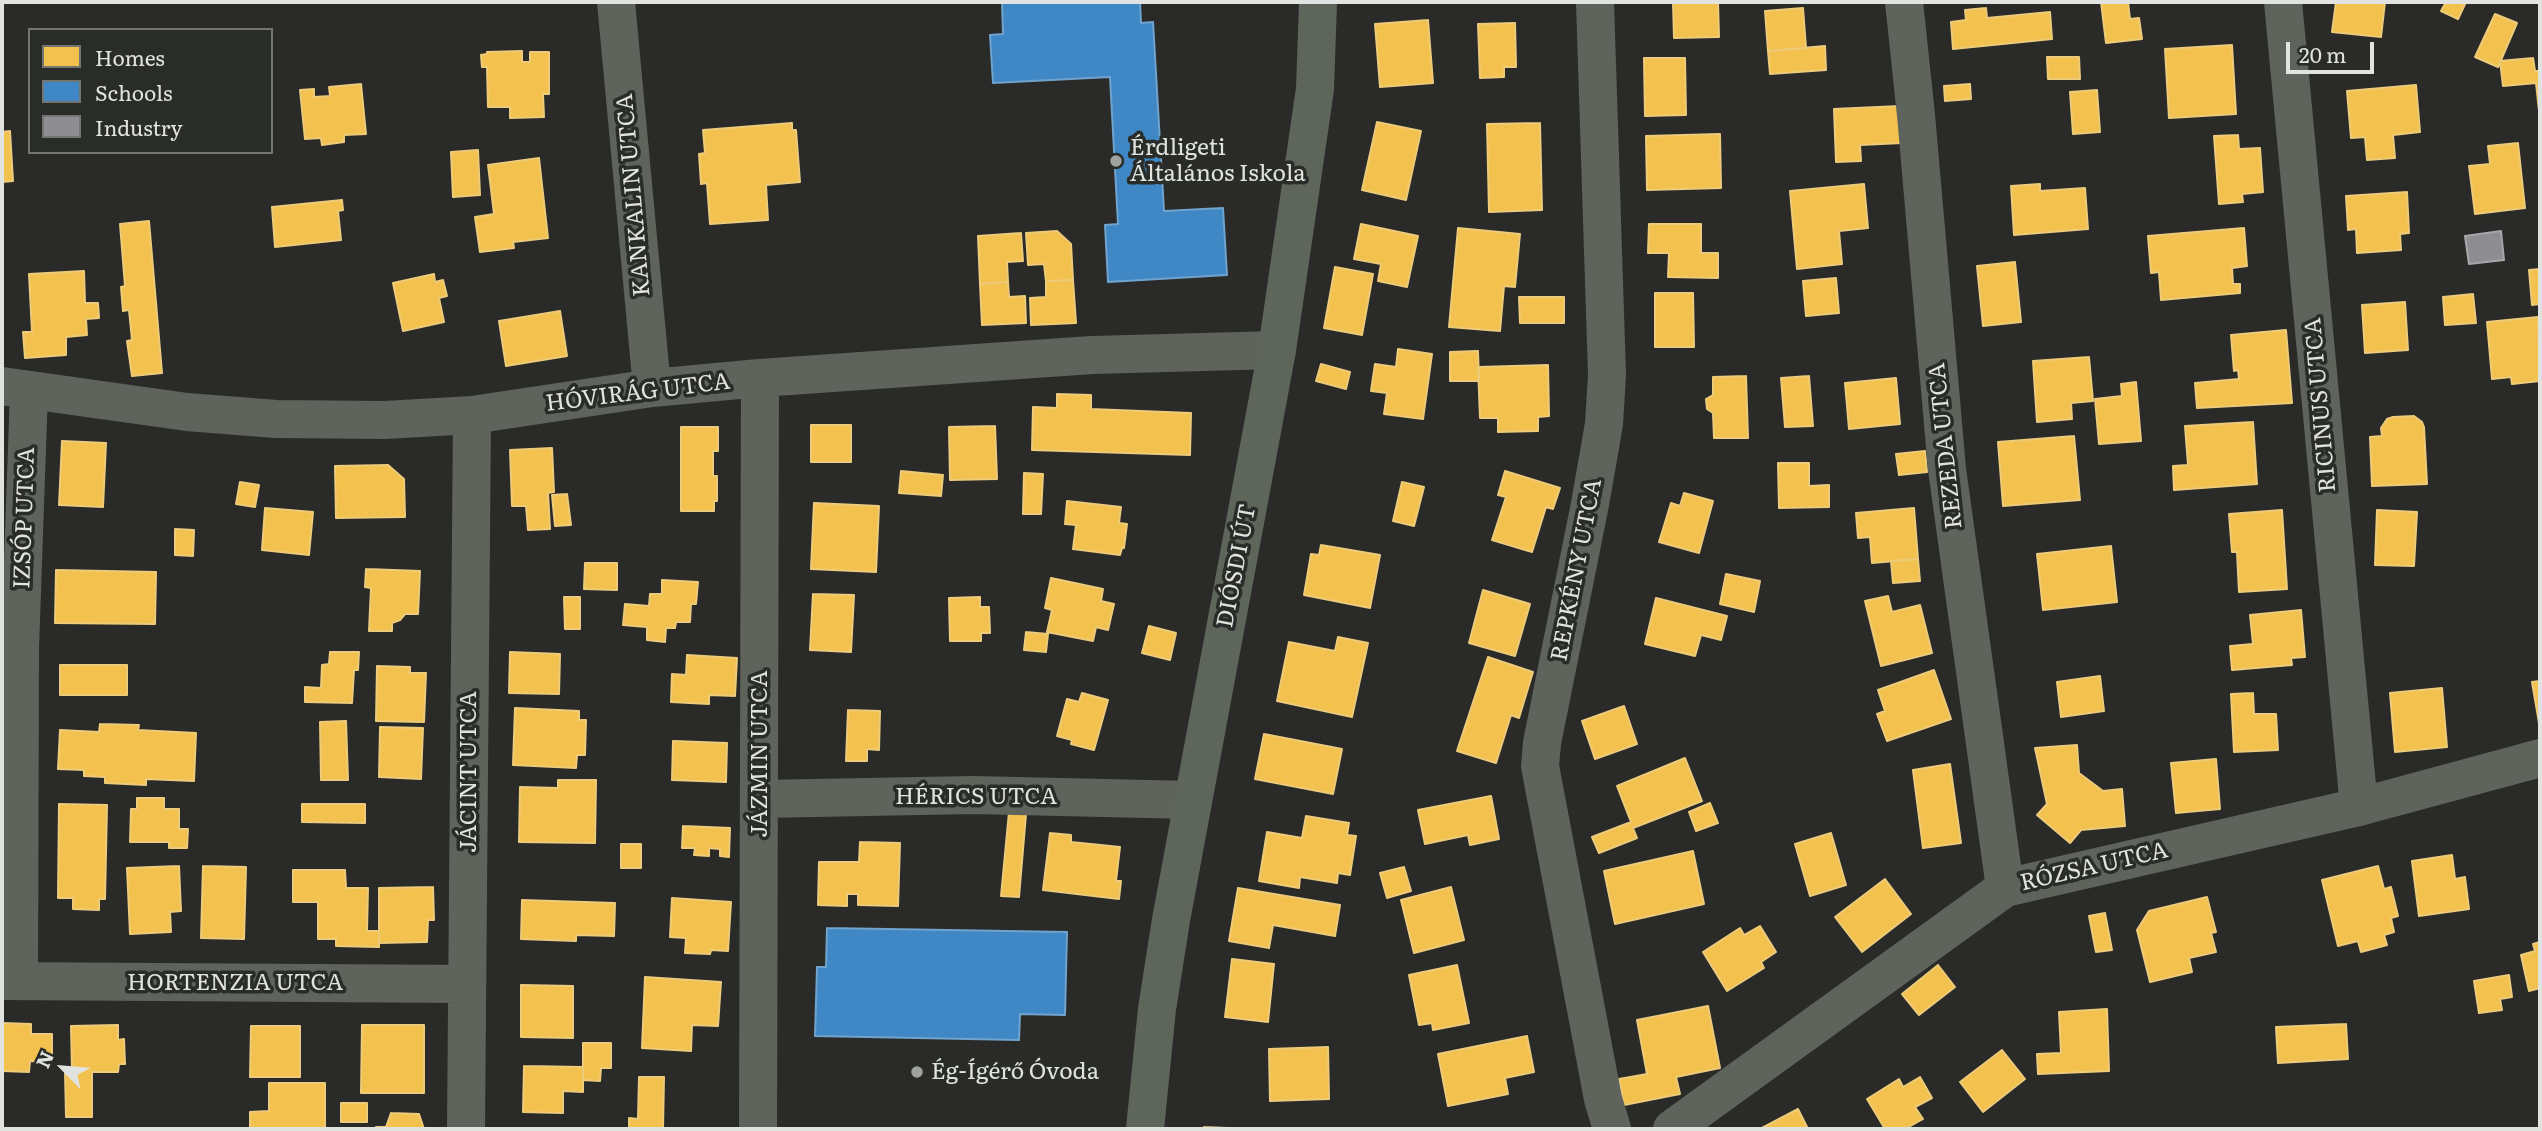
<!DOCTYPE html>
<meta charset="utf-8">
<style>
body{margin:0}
#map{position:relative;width:2542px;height:1131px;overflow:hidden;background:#2a2b29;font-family:Literata,serif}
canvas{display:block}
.frame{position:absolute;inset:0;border:4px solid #e1e3e0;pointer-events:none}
.legend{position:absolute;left:28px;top:28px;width:245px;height:126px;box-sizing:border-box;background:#292c28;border:2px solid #737572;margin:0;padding:9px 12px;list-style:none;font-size:21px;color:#e1e3e0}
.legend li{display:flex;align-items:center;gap:14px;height:35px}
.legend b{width:35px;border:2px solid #737572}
.north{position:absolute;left:28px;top:1033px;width:70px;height:70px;-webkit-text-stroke:5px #292c28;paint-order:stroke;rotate:295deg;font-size:19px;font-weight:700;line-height:28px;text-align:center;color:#e1e3e0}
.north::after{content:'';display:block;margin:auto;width:24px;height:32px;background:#e1e3e0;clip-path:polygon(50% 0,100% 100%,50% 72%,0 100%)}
.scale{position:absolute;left:2286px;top:42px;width:88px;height:32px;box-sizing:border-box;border:4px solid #e1e3e0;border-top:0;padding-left:9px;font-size:21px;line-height:24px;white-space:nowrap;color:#e1e3e0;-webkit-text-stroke:5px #292c28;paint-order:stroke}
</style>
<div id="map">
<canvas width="2542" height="1131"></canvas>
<div class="frame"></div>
<ul class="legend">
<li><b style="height:19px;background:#f2c14e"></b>Homes</li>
<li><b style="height:19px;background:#3f88c5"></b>Schools</li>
<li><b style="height:19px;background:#8d8d92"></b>Industry</li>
</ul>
<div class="north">N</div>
<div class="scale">20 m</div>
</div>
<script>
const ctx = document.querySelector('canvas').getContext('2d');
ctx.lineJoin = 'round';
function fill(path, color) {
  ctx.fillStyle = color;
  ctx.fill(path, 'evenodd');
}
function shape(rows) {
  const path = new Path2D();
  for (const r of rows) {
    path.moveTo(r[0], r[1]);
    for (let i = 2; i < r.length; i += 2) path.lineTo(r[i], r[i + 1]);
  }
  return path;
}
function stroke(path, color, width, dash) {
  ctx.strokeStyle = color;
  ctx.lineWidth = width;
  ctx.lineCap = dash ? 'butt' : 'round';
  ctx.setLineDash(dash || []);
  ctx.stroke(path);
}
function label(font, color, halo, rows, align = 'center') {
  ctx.font = font + ' Literata,serif';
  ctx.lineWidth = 7;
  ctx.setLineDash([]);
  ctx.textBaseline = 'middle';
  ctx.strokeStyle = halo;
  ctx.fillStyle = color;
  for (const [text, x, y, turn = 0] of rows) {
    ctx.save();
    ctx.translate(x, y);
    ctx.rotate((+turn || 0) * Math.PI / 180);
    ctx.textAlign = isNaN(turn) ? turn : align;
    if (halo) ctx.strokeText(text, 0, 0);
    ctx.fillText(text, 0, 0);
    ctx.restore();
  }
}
const homes = shape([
 [1673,2,1718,2,1719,37,1674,38,1673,2],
 [2101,2,2128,2,2130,19,2139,18,2142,39,2106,43,2101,2],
 [2336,2,2385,2,2381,37,2332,32,2336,2],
 [2446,2,2466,2,2458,19,2441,11,2446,2],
 [1803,8,1806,48,1768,51,1765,11,1803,8],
 [1986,8,1987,18,2050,12,2052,39,1953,49,1951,22,1966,20,1965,10,1986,8],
 [2495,14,2517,23,2498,67,2475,57,2495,14],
 [1428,20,1433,83,1380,87,1375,24,1428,20],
 [1515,23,1516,67,1504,67,1504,77,1480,78,1478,24,1515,23],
 [2232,45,2236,114,2169,118,2165,49,2232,45],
 [1825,46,1826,70,1770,74,1768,51,1825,46],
 [522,51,522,62,530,62,530,52,549,52,549,94,543,94,544,117,510,118,510,107,488,107,487,67,482,67,481,55,487,54,487,52,522,51],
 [2047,57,2079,57,2080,79,2048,79,2047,57],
 [1644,58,1685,58,1686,115,1645,116,1644,58],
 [2533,58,2535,71,2540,71,2540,120,2536,83,2503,86,2500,61,2533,58],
 [361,84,366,134,344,135,344,142,322,145,321,138,305,139,300,90,314,89,314,97,330,96,329,87,361,84],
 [1970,84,1971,99,1945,101,1944,86,1970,84],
 [2416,85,2420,132,2393,135,2395,158,2367,160,2365,137,2351,138,2347,91,2416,85],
 [2097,90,2100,132,2073,134,2070,92,2097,90],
 [1900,106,1902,143,1860,145,1861,161,1836,162,1834,109,1900,106],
 [1377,122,1421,131,1406,200,1362,190,1377,122],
 [792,123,792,130,796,130,800,182,766,185,768,220,710,224,707,183,701,184,699,154,705,153,703,130,792,123],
 [1540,123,1542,210,1489,212,1487,124,1540,123],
 [10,131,13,181,2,182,2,132,10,131],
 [1720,134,1721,188,1647,190,1646,136,1720,134],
 [2238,135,2239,149,2260,148,2263,192,2242,194,2243,202,2219,204,2214,136,2238,135],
 [2518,143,2525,208,2475,214,2469,166,2490,164,2488,146,2518,143],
 [478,150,480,195,453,197,451,152,478,150],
 [539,158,548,238,513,242,514,248,480,252,475,217,494,214,488,165,539,158],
 [1864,184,1868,228,1839,231,1842,264,1797,269,1790,191,1864,184],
 [2040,184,2040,191,2085,188,2088,229,2014,235,2011,186,2040,184],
 [2407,192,2409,233,2400,234,2401,250,2357,253,2356,229,2348,230,2346,196,2407,192],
 [342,200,343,210,338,211,341,240,275,247,272,207,342,200],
 [149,221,162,373,132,376,127,341,132,340,129,310,123,311,121,287,125,286,120,224,149,221],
 [1361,224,1418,236,1407,287,1378,281,1381,264,1354,259,1361,224],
 [1649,224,1701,224,1701,253,1718,253,1718,278,1668,277,1669,253,1648,253,1649,224],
 [1458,228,1520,234,1515,287,1504,286,1500,331,1449,327,1458,228],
 [2244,228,2247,266,2232,268,2233,284,2240,284,2240,293,2161,300,2159,272,2151,273,2148,236,2244,228],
 [1057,231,1071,244,1073,280,1046,281,1044,264,1028,265,1026,233,1057,231],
 [1021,233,1023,261,1007,262,1008,282,980,284,978,236,1021,233],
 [2015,262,2021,322,1983,326,1977,266,2015,262],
 [1335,267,1373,274,1362,335,1324,328,1335,267],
 [2540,269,2540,304,2532,305,2529,270,2540,269],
 [84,271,85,303,98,303,99,318,86,319,87,335,66,337,66,355,25,358,23,332,32,332,29,274,84,271],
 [434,274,435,282,443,280,447,296,439,298,444,322,403,331,393,283,434,274],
 [1836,278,1839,313,1806,316,1803,281,1836,278],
 [1073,280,1076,323,1031,325,1030,298,1046,297,1046,281,1073,280],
 [1008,282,1009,297,1025,296,1026,323,982,325,980,284,1008,282],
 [1655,293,1693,293,1694,347,1655,347,1655,293],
 [2473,294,2476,323,2445,325,2443,297,2473,294],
 [1519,297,1564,297,1564,323,1520,323,1519,297],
 [2405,302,2408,350,2365,353,2362,305,2405,302],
 [560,311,567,356,506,366,499,321,560,311],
 [2538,317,2540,381,2512,384,2511,377,2492,379,2487,322,2538,317],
 [2286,330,2292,403,2197,408,2195,383,2239,379,2238,370,2234,371,2231,335,2286,330],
 [1398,349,1432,354,1423,419,1384,414,1387,393,1371,391,1375,364,1396,367,1398,349],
 [1478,351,1479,381,1450,381,1450,352,1478,351],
 [2089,357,2093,401,2071,403,2072,419,2037,422,2033,361,2089,357],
 [1321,364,1350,372,1346,389,1316,381,1321,364],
 [1548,365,1549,416,1538,417,1538,431,1498,432,1498,418,1480,418,1478,367,1548,365],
 [1746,376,1748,438,1714,438,1713,413,1707,409,1706,399,1713,395,1713,377,1746,376],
 [1809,376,1813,426,1785,427,1781,378,1809,376],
 [1896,378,1900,424,1849,429,1845,383,1896,378],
 [2136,382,2141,441,2099,444,2095,399,2122,396,2121,384,2136,382],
 [1057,394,1091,395,1091,409,1191,413,1190,455,1032,450,1033,407,1057,408,1057,394],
 [2414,416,2422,422,2424,427,2427,484,2372,486,2370,437,2382,436,2381,428,2387,419,2393,417,2414,416],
 [2253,422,2257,484,2174,490,2173,466,2188,465,2185,426,2253,422],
 [811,425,851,425,851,462,811,462,811,425],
 [995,426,997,479,950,480,949,427,995,426],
 [681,427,718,427,718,451,713,451,713,476,717,476,717,501,714,501,714,511,681,511,681,427],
 [2074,436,2080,500,2003,506,1998,442,2074,436],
 [62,441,106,443,103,507,59,505,62,441],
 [552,448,554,492,548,493,550,529,528,530,526,506,512,506,510,450,552,448],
 [1925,451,1927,472,1899,475,1896,454,1925,451],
 [1778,463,1809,463,1809,486,1829,485,1829,507,1779,508,1778,463],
 [388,465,404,479,405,517,336,518,335,466,388,465],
 [901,471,943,475,941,496,899,493,901,471],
 [1505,471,1560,488,1553,509,1546,507,1532,552,1492,540,1506,497,1498,495,1505,471],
 [1024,473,1043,474,1041,514,1023,514,1024,473],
 [240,482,259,485,255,507,236,504,240,482],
 [1402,482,1424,487,1414,526,1393,521,1402,482],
 [1684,493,1713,501,1699,553,1659,542,1671,503,1680,506,1684,493],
 [567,494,571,525,555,526,552,495,567,494],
 [1067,501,1121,507,1119,523,1127,524,1124,548,1122,548,1120,555,1073,549,1076,525,1065,524,1067,501],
 [814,503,879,506,876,572,811,569,814,503],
 [265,508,313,512,309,555,262,550,265,508],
 [1914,508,1918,559,1872,563,1870,537,1858,538,1856,513,1914,508],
 [2282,510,2287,589,2239,592,2237,552,2232,552,2229,514,2282,510],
 [2377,510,2417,512,2414,566,2375,565,2377,510],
 [175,529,194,530,193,556,175,555,175,529],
 [1321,545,1380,555,1370,608,1304,595,1311,554,1319,555,1321,545],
 [2111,546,2117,602,2043,610,2037,554,2111,546],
 [1918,559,1920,581,1893,583,1891,561,1918,559],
 [585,563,617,563,617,590,584,589,585,563],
 [366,569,420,571,418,614,405,614,400,620,392,623,392,631,369,631,371,588,365,587,366,569],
 [56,570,156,572,155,624,55,623,56,570],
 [1726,574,1760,581,1754,612,1720,604,1726,574],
 [1051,578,1103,589,1101,601,1114,604,1108,630,1096,627,1093,641,1047,632,1052,610,1045,608,1051,578],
 [662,580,698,582,696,604,691,604,690,622,676,622,675,628,666,628,665,642,647,640,647,627,623,625,625,604,649,606,650,594,662,594,662,580],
 [1483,590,1530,604,1515,656,1469,643,1483,590],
 [813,594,854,595,851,652,810,650,813,594],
 [1888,596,1892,612,1920,605,1932,653,1881,666,1865,601,1888,596],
 [564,597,580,597,580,629,565,629,564,597],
 [980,597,980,607,989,607,990,633,981,633,981,641,950,641,949,598,980,597],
 [1656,598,1727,616,1721,640,1701,635,1695,656,1645,644,1656,598],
 [2301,610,2305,657,2291,658,2292,665,2232,670,2230,646,2253,644,2250,615,2301,610],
 [1149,626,1176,633,1170,660,1142,653,1149,626],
 [1026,632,1048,634,1046,652,1024,650,1026,632],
 [1338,637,1368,643,1352,717,1277,701,1289,642,1335,651,1338,637],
 [330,652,359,652,358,670,354,670,352,703,305,702,305,687,321,688,322,665,329,664,330,652],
 [510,652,560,654,559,694,509,693,510,652],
 [687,655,737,658,735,696,709,695,709,704,671,702,672,674,686,675,687,655],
 [1488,657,1533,672,1519,718,1511,715,1496,763,1457,751,1488,657],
 [60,665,127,665,127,695,60,695,60,665],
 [377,666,410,667,410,673,426,673,424,722,376,721,377,666],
 [1934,670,1951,719,1887,741,1877,714,1885,711,1878,690,1934,670],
 [2100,676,2104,711,2061,717,2057,682,2100,676],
 [2540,681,2540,723,2539,723,2532,682,2540,681],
 [2442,688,2447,747,2395,752,2390,693,2442,688],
 [1082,693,1108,700,1094,750,1071,744,1072,740,1057,736,1067,699,1079,702,1082,693],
 [2253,693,2254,714,2276,714,2278,750,2234,752,2231,694,2253,693],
 [1624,706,1637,744,1595,759,1582,721,1624,706],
 [515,708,579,711,579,720,586,720,585,755,577,755,576,768,513,765,515,708],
 [848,710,880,711,879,750,867,749,867,761,846,761,848,710],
 [346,721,348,780,321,780,320,722,346,721],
 [100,724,139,725,138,730,196,733,194,781,146,779,146,785,105,783,105,777,84,776,84,770,58,769,60,730,99,732,100,724],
 [380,727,423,728,421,779,379,777,380,727],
 [1264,734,1342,749,1333,794,1255,779,1264,734],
 [673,741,727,743,726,782,672,780,673,741],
 [2077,745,2079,773,2103,791,2122,789,2125,826,2081,830,2070,843,2037,815,2047,804,2035,748,2077,745],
 [1685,758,1702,801,1633,828,1637,838,1599,853,1592,837,1631,822,1617,786,1685,758],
 [2216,759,2220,809,2176,813,2171,763,2216,759],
 [1950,764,1961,843,1923,848,1913,770,1950,764],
 [558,780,596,780,595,843,519,842,520,787,558,788,558,780],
 [1491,796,1499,839,1470,845,1468,835,1425,844,1418,810,1491,796],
 [137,798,164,798,164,809,179,809,179,829,188,829,187,848,169,848,169,842,130,842,131,809,137,809,137,798],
 [1710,803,1718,823,1696,831,1689,812,1710,803],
 [59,804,107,805,105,899,99,899,99,910,73,909,73,898,58,898,59,804],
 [302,804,365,804,365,823,302,822,302,804],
 [1009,812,1026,814,1019,897,1001,896,1009,812],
 [1306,816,1349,823,1347,835,1356,836,1350,875,1338,873,1337,883,1300,877,1299,888,1259,881,1267,832,1302,838,1306,816],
 [683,826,730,828,729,857,720,856,720,849,709,848,709,856,694,855,695,848,682,848,683,826],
 [1050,833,1071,835,1071,842,1120,847,1116,881,1121,881,1119,899,1043,890,1050,833],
 [1831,833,1846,885,1810,896,1795,844,1831,833],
 [860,842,900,843,898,906,858,905,858,894,847,894,847,906,818,905,819,862,859,862,860,842],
 [621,844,641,844,641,868,621,868,621,844],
 [1693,851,1704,904,1615,924,1604,871,1693,851],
 [2452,855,2455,879,2465,877,2469,909,2419,916,2412,861,2452,855],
 [179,866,181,911,170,912,171,932,130,934,127,868,179,866],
 [203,866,246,867,244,939,201,938,203,866],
 [2378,866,2384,889,2391,887,2398,916,2391,918,2394,932,2384,935,2387,945,2361,952,2358,941,2338,946,2322,880,2378,866],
 [1404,867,1411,891,1387,898,1380,873,1404,867],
 [293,870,345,870,346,888,368,888,367,931,379,931,379,947,336,946,336,939,318,939,318,902,293,902,293,870],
 [1885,879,1911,914,1862,952,1835,917,1885,879],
 [433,887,434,920,428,920,427,942,379,943,379,888,433,887],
 [1451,887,1464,940,1414,953,1401,900,1451,887],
 [1238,888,1340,905,1335,936,1273,925,1269,948,1229,941,1238,888],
 [2207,897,2216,932,2211,933,2216,952,2189,958,2192,972,2150,982,2137,930,2149,911,2207,897],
 [672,898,731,902,728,951,711,950,710,954,685,953,686,938,670,937,672,898],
 [522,900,615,903,614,936,576,935,576,941,521,939,522,900],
 [2105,913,2112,950,2096,952,2089,916,2105,913],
 [1760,926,1776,952,1761,962,1764,968,1727,991,1703,952,1740,928,1744,935,1760,926],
 [2540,942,2540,988,2529,991,2521,955,2535,951,2533,944,2540,942],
 [1232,959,1274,964,1268,1022,1225,1017,1232,959],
 [1457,965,1469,1023,1433,1030,1432,1023,1419,1025,1409,975,1457,965],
 [1938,965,1955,987,1919,1015,1902,994,1938,965],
 [2509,975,2512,997,2500,999,2502,1010,2479,1013,2474,981,2509,975],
 [645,977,721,982,718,1026,692,1025,691,1051,642,1048,645,977],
 [521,985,573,986,573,1038,521,1037,521,985],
 [1708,1006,1720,1068,1676,1077,1680,1094,1624,1105,1619,1079,1647,1074,1637,1020,1708,1006],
 [2107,1009,2109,1071,2038,1074,2037,1054,2061,1053,2059,1012,2107,1009],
 [2,1023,31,1024,31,1034,52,1034,52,1062,30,1061,29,1072,2,1071,2,1023],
 [2346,1024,2348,1059,2278,1063,2276,1027,2346,1024],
 [118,1025,118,1040,124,1039,125,1064,119,1064,118,1072,92,1072,92,1117,66,1117,65,1071,72,1071,71,1026,118,1025],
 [362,1025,424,1025,424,1093,361,1093,362,1025],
 [251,1026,300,1026,300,1077,250,1077,251,1026],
 [1527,1036,1534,1072,1505,1078,1508,1094,1448,1106,1438,1054,1527,1036],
 [583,1043,611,1043,611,1068,601,1068,600,1081,583,1080,583,1043],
 [1328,1047,1329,1099,1270,1101,1269,1049,1328,1047],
 [2002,1050,2025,1079,1983,1112,1960,1082,2002,1050],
 [524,1066,583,1067,583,1092,563,1091,563,1113,523,1112,524,1066],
 [639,1077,664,1077,663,1129,629,1129,629,1118,638,1119,639,1077],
 [1920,1077,1932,1098,1915,1107,1923,1119,1905,1129,1885,1129,1867,1099,1899,1079,1903,1087,1920,1077],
 [269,1083,325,1083,325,1129,250,1129,250,1112,269,1111,269,1083],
 [341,1103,367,1103,367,1122,341,1122,341,1103],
 [1798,1109,1808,1129,1760,1129,1798,1109],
 [391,1113,419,1114,424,1129,376,1129,376,1127,386,1127,391,1113],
 [1204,1127,1250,1129,1203,1129,1204,1127]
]);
fill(homes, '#f2c14e');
stroke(homes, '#edcb7a', 2);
const schools = shape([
 [1002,2,1140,2,1141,23,1153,22,1164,211,1223,208,1227,275,1108,282,1105,225,1118,224,1110,77,993,83,990,35,1003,34,1002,2],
 [827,928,1067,932,1065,1015,1020,1014,1019,1040,815,1036,817,967,826,967,827,928]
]);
fill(schools, '#3f88c5');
stroke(schools, '#70a3cd', 2);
const industry = shape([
 [2501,231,2504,260,2469,264,2465,236,2501,231]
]);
fill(industry, '#8d8d92');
stroke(industry, '#a6a7a9', 2);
stroke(shape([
 [616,2,652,388],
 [1595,2,1607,375,1604,424,1590,504,1542,743,1540,766,1603,1099,1612,1129],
 [1904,2,1916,115,1947,469,2005,888],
 [2283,2,2359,807],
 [2,386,187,412,276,419,385,420,472,415,652,388,760,378,1092,355,1277,350],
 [760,799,973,795,1192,800],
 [2,981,467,984],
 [19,981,20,648,29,391],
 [466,1129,472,415],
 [758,1129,760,378],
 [1672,1129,2005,888,2359,807,2540,758]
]), '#5e645b', 38);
stroke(shape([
 [1145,1129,1157,1009,1171,920,1277,350,1315,89,1318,2]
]), '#5e655b', 38);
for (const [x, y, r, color] of [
 [1116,161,7,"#a1a3a0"],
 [917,1072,7,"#a1a3a0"]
]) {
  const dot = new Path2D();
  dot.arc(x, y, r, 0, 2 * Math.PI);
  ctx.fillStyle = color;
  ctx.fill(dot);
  stroke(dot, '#292c28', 2.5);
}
label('23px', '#e1e3e0', '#292c28', [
 ["Érdligeti",1130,148],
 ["Általános Iskola",1130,174],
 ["Ég-Ígérő Óvoda",931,1072]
], 'left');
label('23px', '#e1e3e0', '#292c28', [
 ["KANKALIN UTCA",634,195,-95],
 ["HÓVIRÁG UTCA",638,393,-7],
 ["RICINUS UTCA",2321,405,-95],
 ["REZEDA UTCA",1946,446,-96],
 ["IZSÓP UTCA",25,518,-88],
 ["DIÓSDI ÚT",1237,566,-79],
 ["REPKÉNY UTCA",1577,570,-79],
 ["JÁZMIN UTCA",760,754,-90],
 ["JÁCINT UTCA",469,772,-90],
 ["HÉRICS UTCA",976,797],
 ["RÓZSA UTCA",2094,867,-13],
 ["HORTENZIA UTCA",235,983]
]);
</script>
